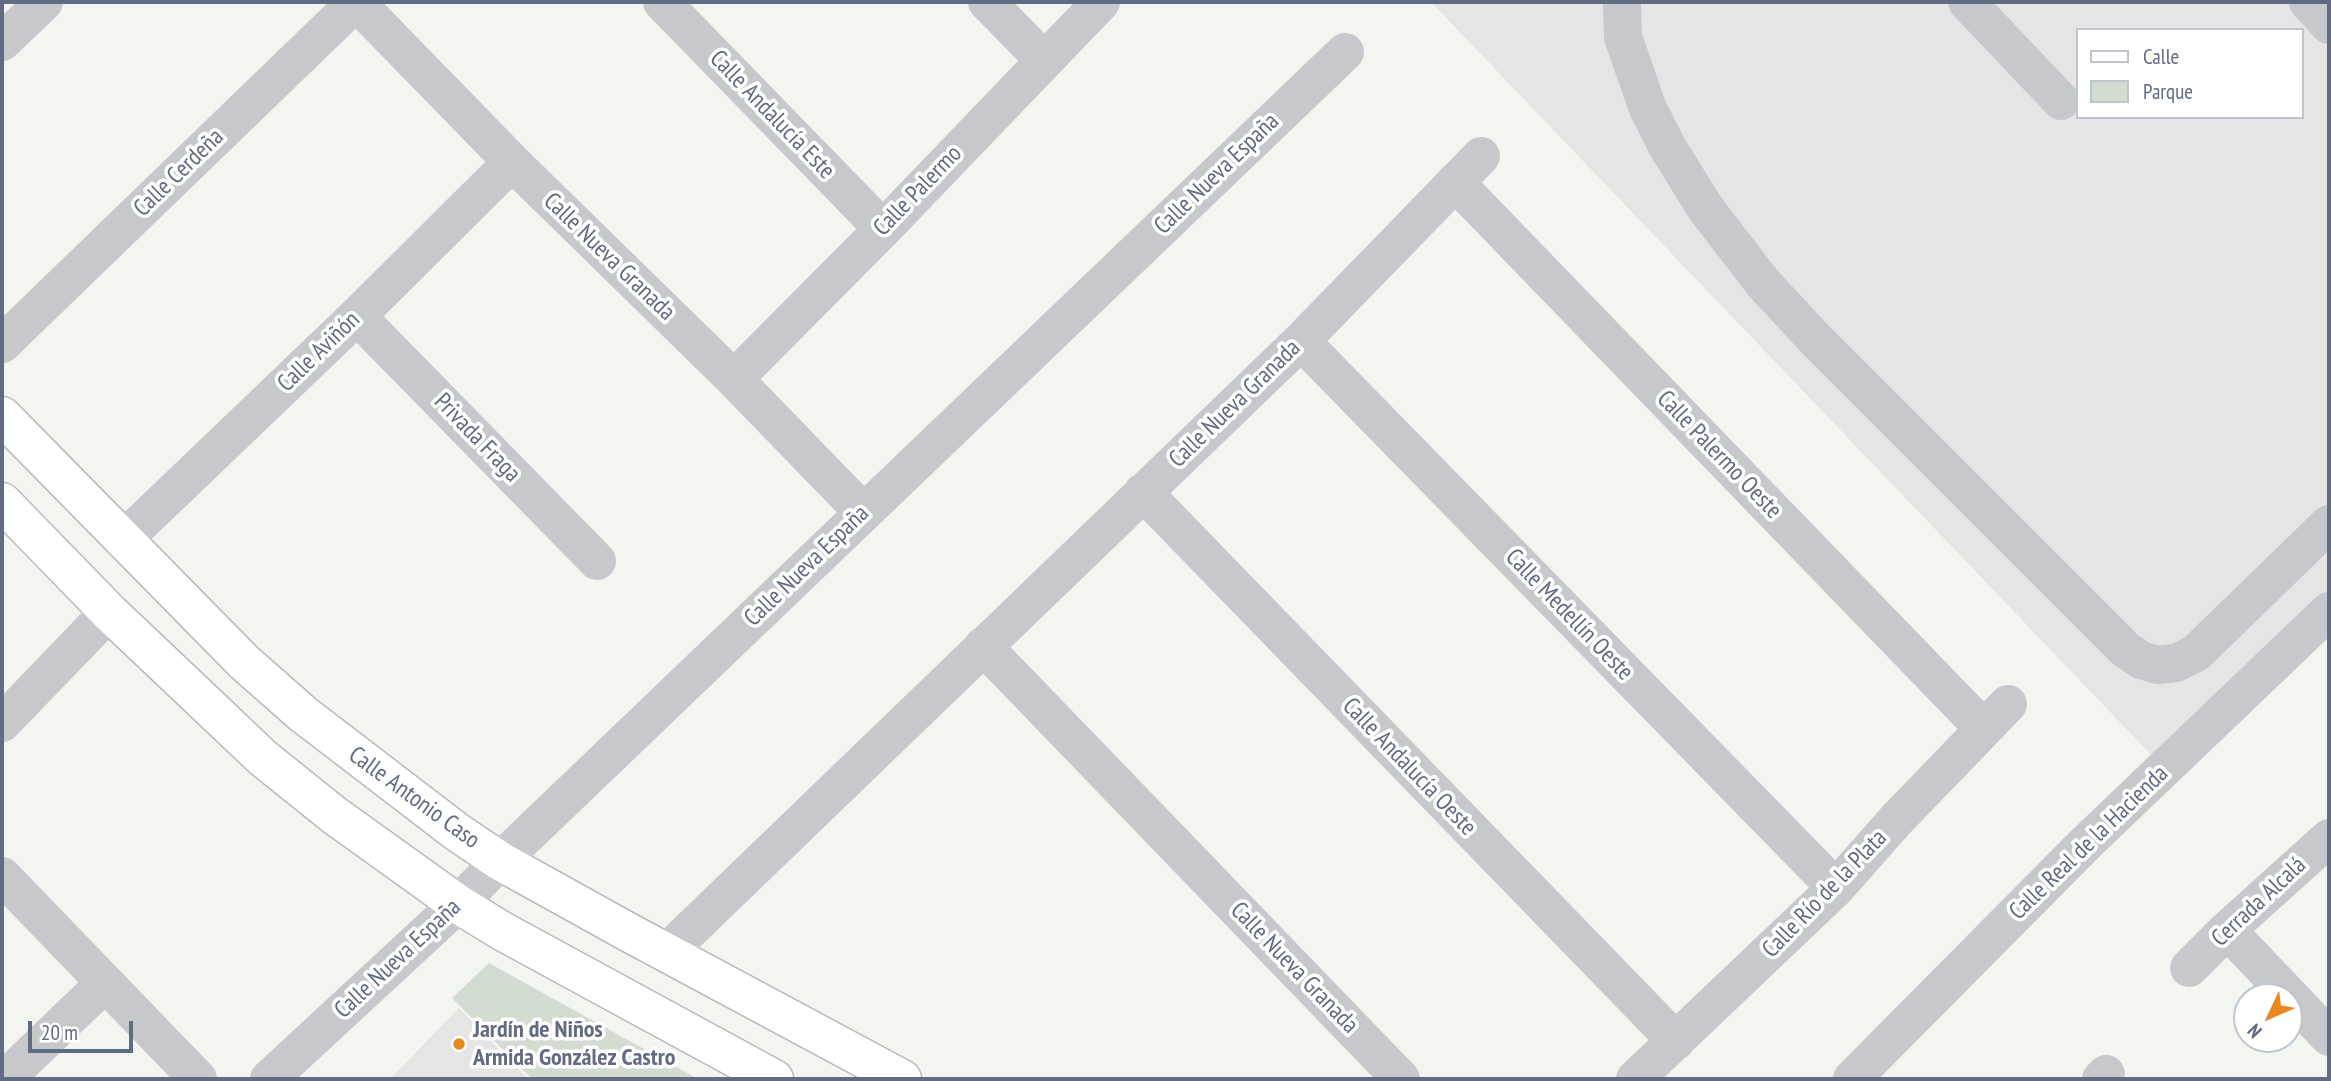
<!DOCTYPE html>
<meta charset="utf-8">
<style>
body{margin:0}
#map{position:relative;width:2331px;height:1081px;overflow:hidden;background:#f3f5f0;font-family:"PT Sans Narrow",sans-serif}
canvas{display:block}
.frame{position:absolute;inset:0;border:4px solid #626b83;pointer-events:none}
.legend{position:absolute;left:2076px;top:28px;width:228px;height:91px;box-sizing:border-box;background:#fff;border:2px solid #c0c4cd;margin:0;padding:9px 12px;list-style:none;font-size:21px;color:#626b83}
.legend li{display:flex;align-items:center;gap:14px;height:35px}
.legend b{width:35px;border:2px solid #c0c4cd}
.north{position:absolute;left:2233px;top:983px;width:70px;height:70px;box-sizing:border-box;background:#fff;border:2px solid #c0c4cd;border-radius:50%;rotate:226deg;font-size:19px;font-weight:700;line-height:28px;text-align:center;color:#626b83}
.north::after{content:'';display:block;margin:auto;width:24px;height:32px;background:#e9881c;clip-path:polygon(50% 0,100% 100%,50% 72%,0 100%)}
.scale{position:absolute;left:28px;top:1021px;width:105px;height:32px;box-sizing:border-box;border:4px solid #626b83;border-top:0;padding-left:9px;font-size:21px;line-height:24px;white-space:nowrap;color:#626b83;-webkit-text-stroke:5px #fff;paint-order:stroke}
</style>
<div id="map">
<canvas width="2331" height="1081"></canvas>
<div class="frame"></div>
<ul class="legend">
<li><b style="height:9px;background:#fff"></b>Calle</li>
<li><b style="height:19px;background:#d2dcd1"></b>Parque</li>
</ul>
<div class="north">N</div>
<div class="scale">20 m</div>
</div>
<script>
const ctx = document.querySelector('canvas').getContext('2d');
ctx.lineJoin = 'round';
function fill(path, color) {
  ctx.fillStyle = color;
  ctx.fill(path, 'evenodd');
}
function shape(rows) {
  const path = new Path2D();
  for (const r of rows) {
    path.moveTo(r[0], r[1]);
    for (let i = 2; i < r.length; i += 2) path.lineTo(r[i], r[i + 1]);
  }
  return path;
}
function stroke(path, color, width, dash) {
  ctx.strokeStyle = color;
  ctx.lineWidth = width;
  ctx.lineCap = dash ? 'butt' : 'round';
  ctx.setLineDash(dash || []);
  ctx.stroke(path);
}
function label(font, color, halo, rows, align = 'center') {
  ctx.font = font + ' "PT Sans Narrow",sans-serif';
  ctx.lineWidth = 7;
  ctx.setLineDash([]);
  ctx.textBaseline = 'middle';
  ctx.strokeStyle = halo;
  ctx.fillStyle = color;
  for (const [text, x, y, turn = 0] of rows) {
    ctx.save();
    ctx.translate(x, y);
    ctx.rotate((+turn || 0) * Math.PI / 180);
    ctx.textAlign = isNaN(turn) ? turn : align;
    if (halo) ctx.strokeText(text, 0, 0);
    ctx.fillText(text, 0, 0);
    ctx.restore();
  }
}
fill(shape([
 [1431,2,2329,2,2329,594,2156,760],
 [2077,30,2301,30,2301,117,2077,117],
 [459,1008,528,1079,390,1079]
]), '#e4e5e4');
fill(shape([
 [489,963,698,1079,532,1079,452,998]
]), '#d2dcd1');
const major = shape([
 [2,416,244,662,303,714,457,832,500,861,628,932,902,1079],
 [2,502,109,612,204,702,263,758,334,815,458,904,502,931,774,1079]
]);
stroke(major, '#b8babf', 41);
stroke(shape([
 [356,2,512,162,734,379,863,512],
 [662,2,883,229],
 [987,2,1043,59],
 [1622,2,1623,37,1648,109,1668,148,1706,209,1763,283,1814,338,2126,650,2141,660,2158,665,2176,663,2196,653,2329,524],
 [1967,2,2061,101],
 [2308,2,2329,25],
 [2,42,44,2],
 [1455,182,1983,728],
 [357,316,597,561],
 [1301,341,1836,888],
 [2,344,356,2],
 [734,379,883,229,1101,2],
 [1143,492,1676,1041],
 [123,540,357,316,512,162],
 [983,646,1401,1079],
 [2,723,109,612],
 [2,876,198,1079],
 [2227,930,2329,1037],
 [667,952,1301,341,1481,156],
 [2189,968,2227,930,2329,838],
 [5,1079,105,983],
 [269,1079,458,904,500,861,1345,52],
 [1635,1079,1836,888,1896,820,2008,704],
 [1852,1079,2084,845,2329,611],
 [2101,1079,2106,1074]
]), '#c6c8cc', 38);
stroke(major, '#fff', 38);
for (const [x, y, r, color] of [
 [459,1044,7,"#e9881c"]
]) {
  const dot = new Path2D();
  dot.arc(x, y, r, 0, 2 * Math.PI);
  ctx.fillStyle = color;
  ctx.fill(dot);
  stroke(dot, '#fff', 2.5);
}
label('24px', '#626b83', '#fff', [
 ["Calle Andalucía Este",772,115,46],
 ["Calle Cerdeña",179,173,-44],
 ["Calle Nueva España",1217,174,-44],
 ["Calle Palermo",918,191,-46],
 ["Calle Nueva Granada",609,257,44],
 ["Calle Aviñón",319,352,-44],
 ["Calle Nueva Granada",1235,404,-44],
 ["Privada Fraga",477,438,46],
 ["Calle Palermo Oeste",1719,455,46],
 ["Calle Nueva España",807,566,-44],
 ["Calle Medellín Oeste",1569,615,46],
 ["Calle Andalucía Oeste",1409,767,46],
 ["Calle Antonio Caso",414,798,36],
 ["Calle Real de la Hacienda",2089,843,-44],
 ["Calle Río de la Plata",1825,894,-46],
 ["Cerrada Alcalá",2259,902,-43],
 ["Calle Nueva España",398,959,-43],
 ["Calle Nueva Granada",1294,968,46]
]);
label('bold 24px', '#626b83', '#fff', [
 ["Jardín de Niños",473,1030],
 ["Armida González Castro",473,1058]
], 'left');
</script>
